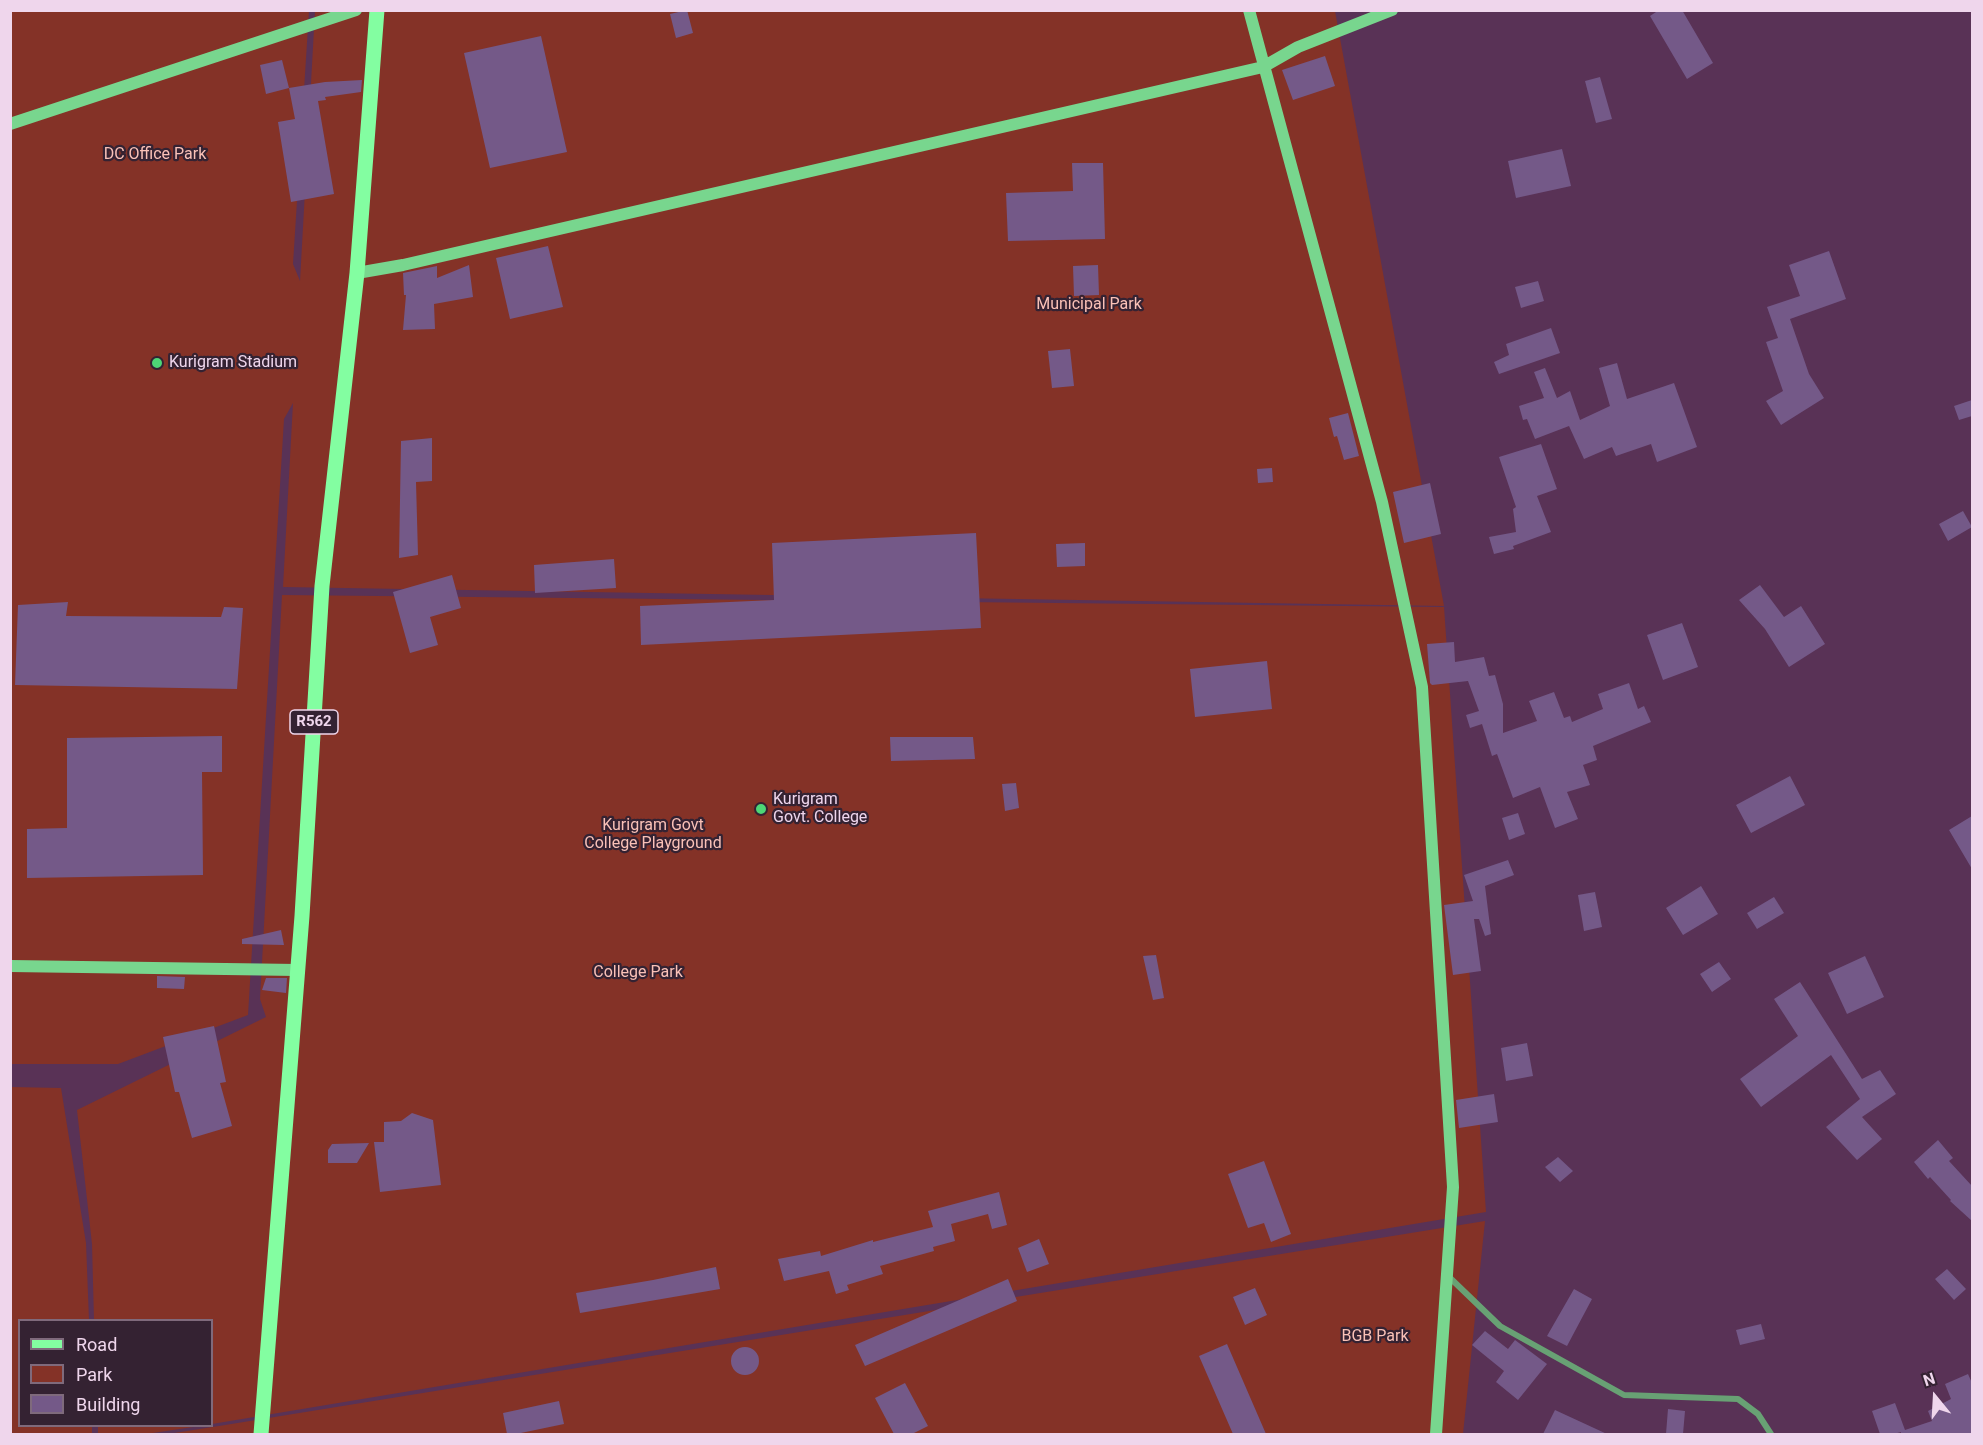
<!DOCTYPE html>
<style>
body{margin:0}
#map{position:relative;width:1983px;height:1445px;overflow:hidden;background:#593256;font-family:Roboto,sans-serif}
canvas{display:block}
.frame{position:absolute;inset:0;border:12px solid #efd6ec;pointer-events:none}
.legend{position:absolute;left:18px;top:1319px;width:195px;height:108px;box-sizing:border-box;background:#342232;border:2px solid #7f6a7c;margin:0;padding:8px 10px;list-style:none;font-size:18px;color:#efd6ec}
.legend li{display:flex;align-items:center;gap:12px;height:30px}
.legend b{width:30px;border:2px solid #7f6a7c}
.north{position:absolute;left:1905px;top:1367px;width:60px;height:60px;-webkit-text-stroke:4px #342232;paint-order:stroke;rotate:342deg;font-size:16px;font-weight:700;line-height:24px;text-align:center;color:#efd6ec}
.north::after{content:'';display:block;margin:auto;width:21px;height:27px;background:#efd6ec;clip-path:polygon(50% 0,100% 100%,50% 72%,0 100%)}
</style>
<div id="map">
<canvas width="1983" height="1445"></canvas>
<div class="frame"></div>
<ul class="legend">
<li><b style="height:8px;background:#83fea1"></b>Road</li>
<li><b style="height:16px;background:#843227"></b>Park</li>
<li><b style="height:16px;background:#745988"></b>Building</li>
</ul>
<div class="north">N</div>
</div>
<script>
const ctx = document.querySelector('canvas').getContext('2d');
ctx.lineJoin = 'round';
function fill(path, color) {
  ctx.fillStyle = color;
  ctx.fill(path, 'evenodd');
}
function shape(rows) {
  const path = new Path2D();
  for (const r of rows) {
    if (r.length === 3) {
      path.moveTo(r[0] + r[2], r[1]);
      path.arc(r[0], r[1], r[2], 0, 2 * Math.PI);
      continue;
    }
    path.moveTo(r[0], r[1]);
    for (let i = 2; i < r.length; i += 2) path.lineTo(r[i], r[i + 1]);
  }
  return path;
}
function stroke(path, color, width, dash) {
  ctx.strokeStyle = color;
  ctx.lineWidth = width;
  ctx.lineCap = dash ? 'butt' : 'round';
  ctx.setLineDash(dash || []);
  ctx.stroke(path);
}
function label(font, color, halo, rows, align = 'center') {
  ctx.font = font + ' Roboto,sans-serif';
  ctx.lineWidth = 4.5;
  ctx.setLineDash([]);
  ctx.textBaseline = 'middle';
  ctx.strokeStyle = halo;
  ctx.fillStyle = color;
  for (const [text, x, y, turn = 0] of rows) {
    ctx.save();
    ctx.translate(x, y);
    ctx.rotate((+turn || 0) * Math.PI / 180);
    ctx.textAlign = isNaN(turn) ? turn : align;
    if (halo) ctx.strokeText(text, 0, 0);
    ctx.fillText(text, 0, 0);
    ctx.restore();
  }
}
fill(shape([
 [11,11,309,11,293,264,300,281,315,11,1335,11,1444,606,283,587,293,403,284,419,248,1015,118,1064,11,1064],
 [282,595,1444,607,1486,1212,212,1424,212,1320,94,1320,92,1244,77,1110,266,1017,260,999],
 [11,1087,61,1088,86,1243,89,1320,20,1320,20,1426,92,1426,92,1434,11,1434],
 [1485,1221,1463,1434,168,1434,219,1426],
 [98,1426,200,1426,146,1434,98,1434]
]), '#843227');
fill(shape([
 [687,10,693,33,676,38,670,14],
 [1659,10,1682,10,1713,63,1687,79,1650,16],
 [541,36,567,152,490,168,464,53],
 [1325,56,1335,86,1293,100,1282,70],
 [282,60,289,88,266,94,260,65],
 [1600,77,1612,119,1596,123,1585,81],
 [362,80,361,92,325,97,326,100,318,101,334,194,291,202,278,122,295,119,289,88,325,82],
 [1562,149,1571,186,1516,198,1508,161],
 [1072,163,1103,163,1105,239,1008,241,1006,193,1073,191],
 [548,246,563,307,510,319,496,258],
 [1829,251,1846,299,1790,319,1809,374,1824,398,1781,425,1766,401,1783,391,1766,342,1778,338,1767,307,1800,296,1789,265],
 [469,265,473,297,434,304,435,329,403,330,406,295,404,295,403,273,437,266,437,278],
 [1098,265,1099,295,1074,296,1073,266],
 [1538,281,1544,301,1521,308,1515,287],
 [1551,328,1560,353,1499,374,1494,362,1509,355,1506,344],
 [1070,349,1074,386,1052,388,1048,351],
 [1617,363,1627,399,1674,383,1697,447,1657,462,1651,444,1616,456,1612,447,1584,459,1569,426,1535,439,1527,419,1523,420,1519,406,1544,398,1534,372,1545,368,1557,398,1570,391,1580,420,1610,406,1599,368],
 [1972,400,1972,416,1959,420,1954,406],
 [1348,413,1359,456,1344,460,1337,436,1334,437,1329,418],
 [432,438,432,481,416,482,418,555,399,558,401,441],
 [1541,444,1557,489,1537,496,1551,532,1513,546,1514,549,1494,554,1489,537,1516,532,1513,509,1516,507,1499,457],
 [1272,468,1273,482,1258,483,1257,469],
 [1430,483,1441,534,1404,543,1393,492],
 [1963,511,1972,527,1948,541,1939,524],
 [976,533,981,628,641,645,640,606,774,600,772,543],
 [1085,543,1085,566,1057,567,1056,544],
 [614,559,616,588,535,593,534,565],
 [452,575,461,608,430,617,438,645,410,653,393,592],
 [1760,585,1784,617,1801,606,1825,644,1789,667,1765,629,1739,600],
 [68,602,66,616,221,617,224,607,243,608,237,689,15,685,18,605],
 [1682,623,1698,667,1663,680,1647,635],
 [1454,642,1455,662,1484,657,1489,676,1495,675,1503,704,1503,733,1537,721,1529,701,1554,692,1564,718,1570,716,1572,722,1603,709,1598,694,1629,683,1638,709,1644,706,1651,722,1593,746,1597,760,1583,765,1590,785,1567,792,1578,819,1555,828,1540,787,1513,798,1497,754,1492,756,1482,724,1470,728,1466,715,1479,711,1468,681,1432,685,1430,683,1427,644],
 [1267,661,1272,709,1195,717,1190,669],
 [222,736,222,772,202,772,203,875,27,878,27,829,67,828,67,738],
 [890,737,973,737,975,759,891,761],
 [1790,776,1805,805,1751,833,1736,805],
 [1016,783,1019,808,1005,811,1002,784],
 [1518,813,1525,834,1509,840,1502,818],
 [1972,816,1972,869,1949,830],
 [1508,860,1514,875,1485,886,1491,934,1485,936,1479,919,1474,919,1481,971,1453,975,1444,905,1473,901,1464,875],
 [1701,886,1718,914,1683,935,1666,908],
 [1595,892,1602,927,1584,931,1578,895],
 [1774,897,1784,913,1757,929,1747,913],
 [281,930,284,945,242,944,242,939],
 [1156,955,1164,998,1153,1000,1143,956],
 [1865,956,1884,997,1847,1014,1828,973],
 [1719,962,1731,979,1712,992,1700,974],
 [157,976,185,977,184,989,157,988],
 [266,978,287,978,286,993,262,990],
 [1800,982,1862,1079,1880,1070,1896,1094,1862,1117,1882,1139,1857,1160,1826,1127,1860,1099,1831,1055,1761,1107,1740,1079,1798,1036,1774,999],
 [214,1026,226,1082,220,1083,232,1126,192,1138,179,1092,175,1092,163,1037],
 [1527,1043,1533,1076,1506,1081,1501,1048],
 [1494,1094,1498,1122,1459,1128,1456,1100],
 [412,1113,433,1120,441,1185,380,1192,374,1142,384,1142,384,1122,401,1121],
 [1938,1140,1953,1158,1949,1161,1972,1186,1972,1221,1950,1201,1951,1200,1930,1177,1928,1179,1914,1162],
 [369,1143,357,1163,328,1163,328,1150,332,1144],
 [1558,1157,1573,1171,1560,1182,1545,1167],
 [1264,1161,1291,1234,1271,1242,1264,1223,1248,1228,1228,1174],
 [999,1192,1007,1225,992,1229,988,1214,951,1224,955,1241,933,1247,934,1251,880,1266,883,1274,847,1285,849,1290,836,1294,829,1271,784,1281,778,1259,820,1251,821,1256,873,1240,873,1242,933,1227,928,1211],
 [1039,1239,1049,1264,1027,1272,1018,1248],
 [716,1267,720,1289,580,1313,576,1293,653,1280],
 [1947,1269,1966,1289,1954,1300,1935,1279],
 [1008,1279,1017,1301,865,1366,855,1345],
 [1255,1288,1267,1315,1245,1325,1233,1297],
 [1574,1289,1592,1299,1567,1346,1547,1336],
 [1761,1324,1765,1339,1740,1345,1736,1330],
 [1485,1331,1508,1349,1515,1340,1547,1364,1518,1400,1496,1382,1504,1371,1472,1345],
 [1227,1344,1266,1434,1233,1434,1199,1356],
 [745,1361,14],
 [1968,1374,1972,1383,1972,1434,1901,1434,1901,1432,1894,1434,1880,1434,1872,1411,1895,1403,1905,1430,1932,1421,1928,1411,1951,1399,1945,1384],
 [905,1383,928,1426,912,1434,894,1434,875,1398],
 [559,1401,564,1424,516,1434,507,1434,503,1413],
 [1668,1409,1685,1411,1683,1434,1666,1434],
 [1555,1410,1607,1434,1543,1434]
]), '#745988');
stroke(shape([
 [1447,1275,1500,1326,1624,1395,1738,1399,1758,1414,1771,1434]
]), '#68a174', 6);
stroke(shape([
 [1249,10,1382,502,1422,687,1453,1187,1436,1434],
 [10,124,356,10],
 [357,273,403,265,1263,67,1298,47,1392,10],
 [10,966,297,970]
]), '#78d68e', 12);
stroke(shape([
 [261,1434,302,916,322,586,357,273,377,10]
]), '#83fea1', 15);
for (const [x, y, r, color] of [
 [157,363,6,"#4dd676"],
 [761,809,6,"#4dd676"]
]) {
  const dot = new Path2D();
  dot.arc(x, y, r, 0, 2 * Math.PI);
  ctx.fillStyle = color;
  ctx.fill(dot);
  stroke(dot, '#342232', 2);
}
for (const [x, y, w] of [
 [314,722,48]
]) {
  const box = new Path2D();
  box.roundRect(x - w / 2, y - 12, w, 24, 4.5);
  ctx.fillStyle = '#342232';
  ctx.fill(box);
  stroke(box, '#efd6ec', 1.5);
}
label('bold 15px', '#efd6ec', null, [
 ["R562",314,722]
]);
label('16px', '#fac1b7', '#342232', [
 ["DC Office Park",155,155],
 ["Municipal Park",1089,305],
 ["Kurigram Govt",653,826],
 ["College Playground",653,844],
 ["College Park",638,973],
 ["BGB Park",1375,1337]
]);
label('16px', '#efd6ec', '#342232', [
 ["Kurigram Stadium",169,363],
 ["Kurigram",773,800],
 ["Govt. College",773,818]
], 'left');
</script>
